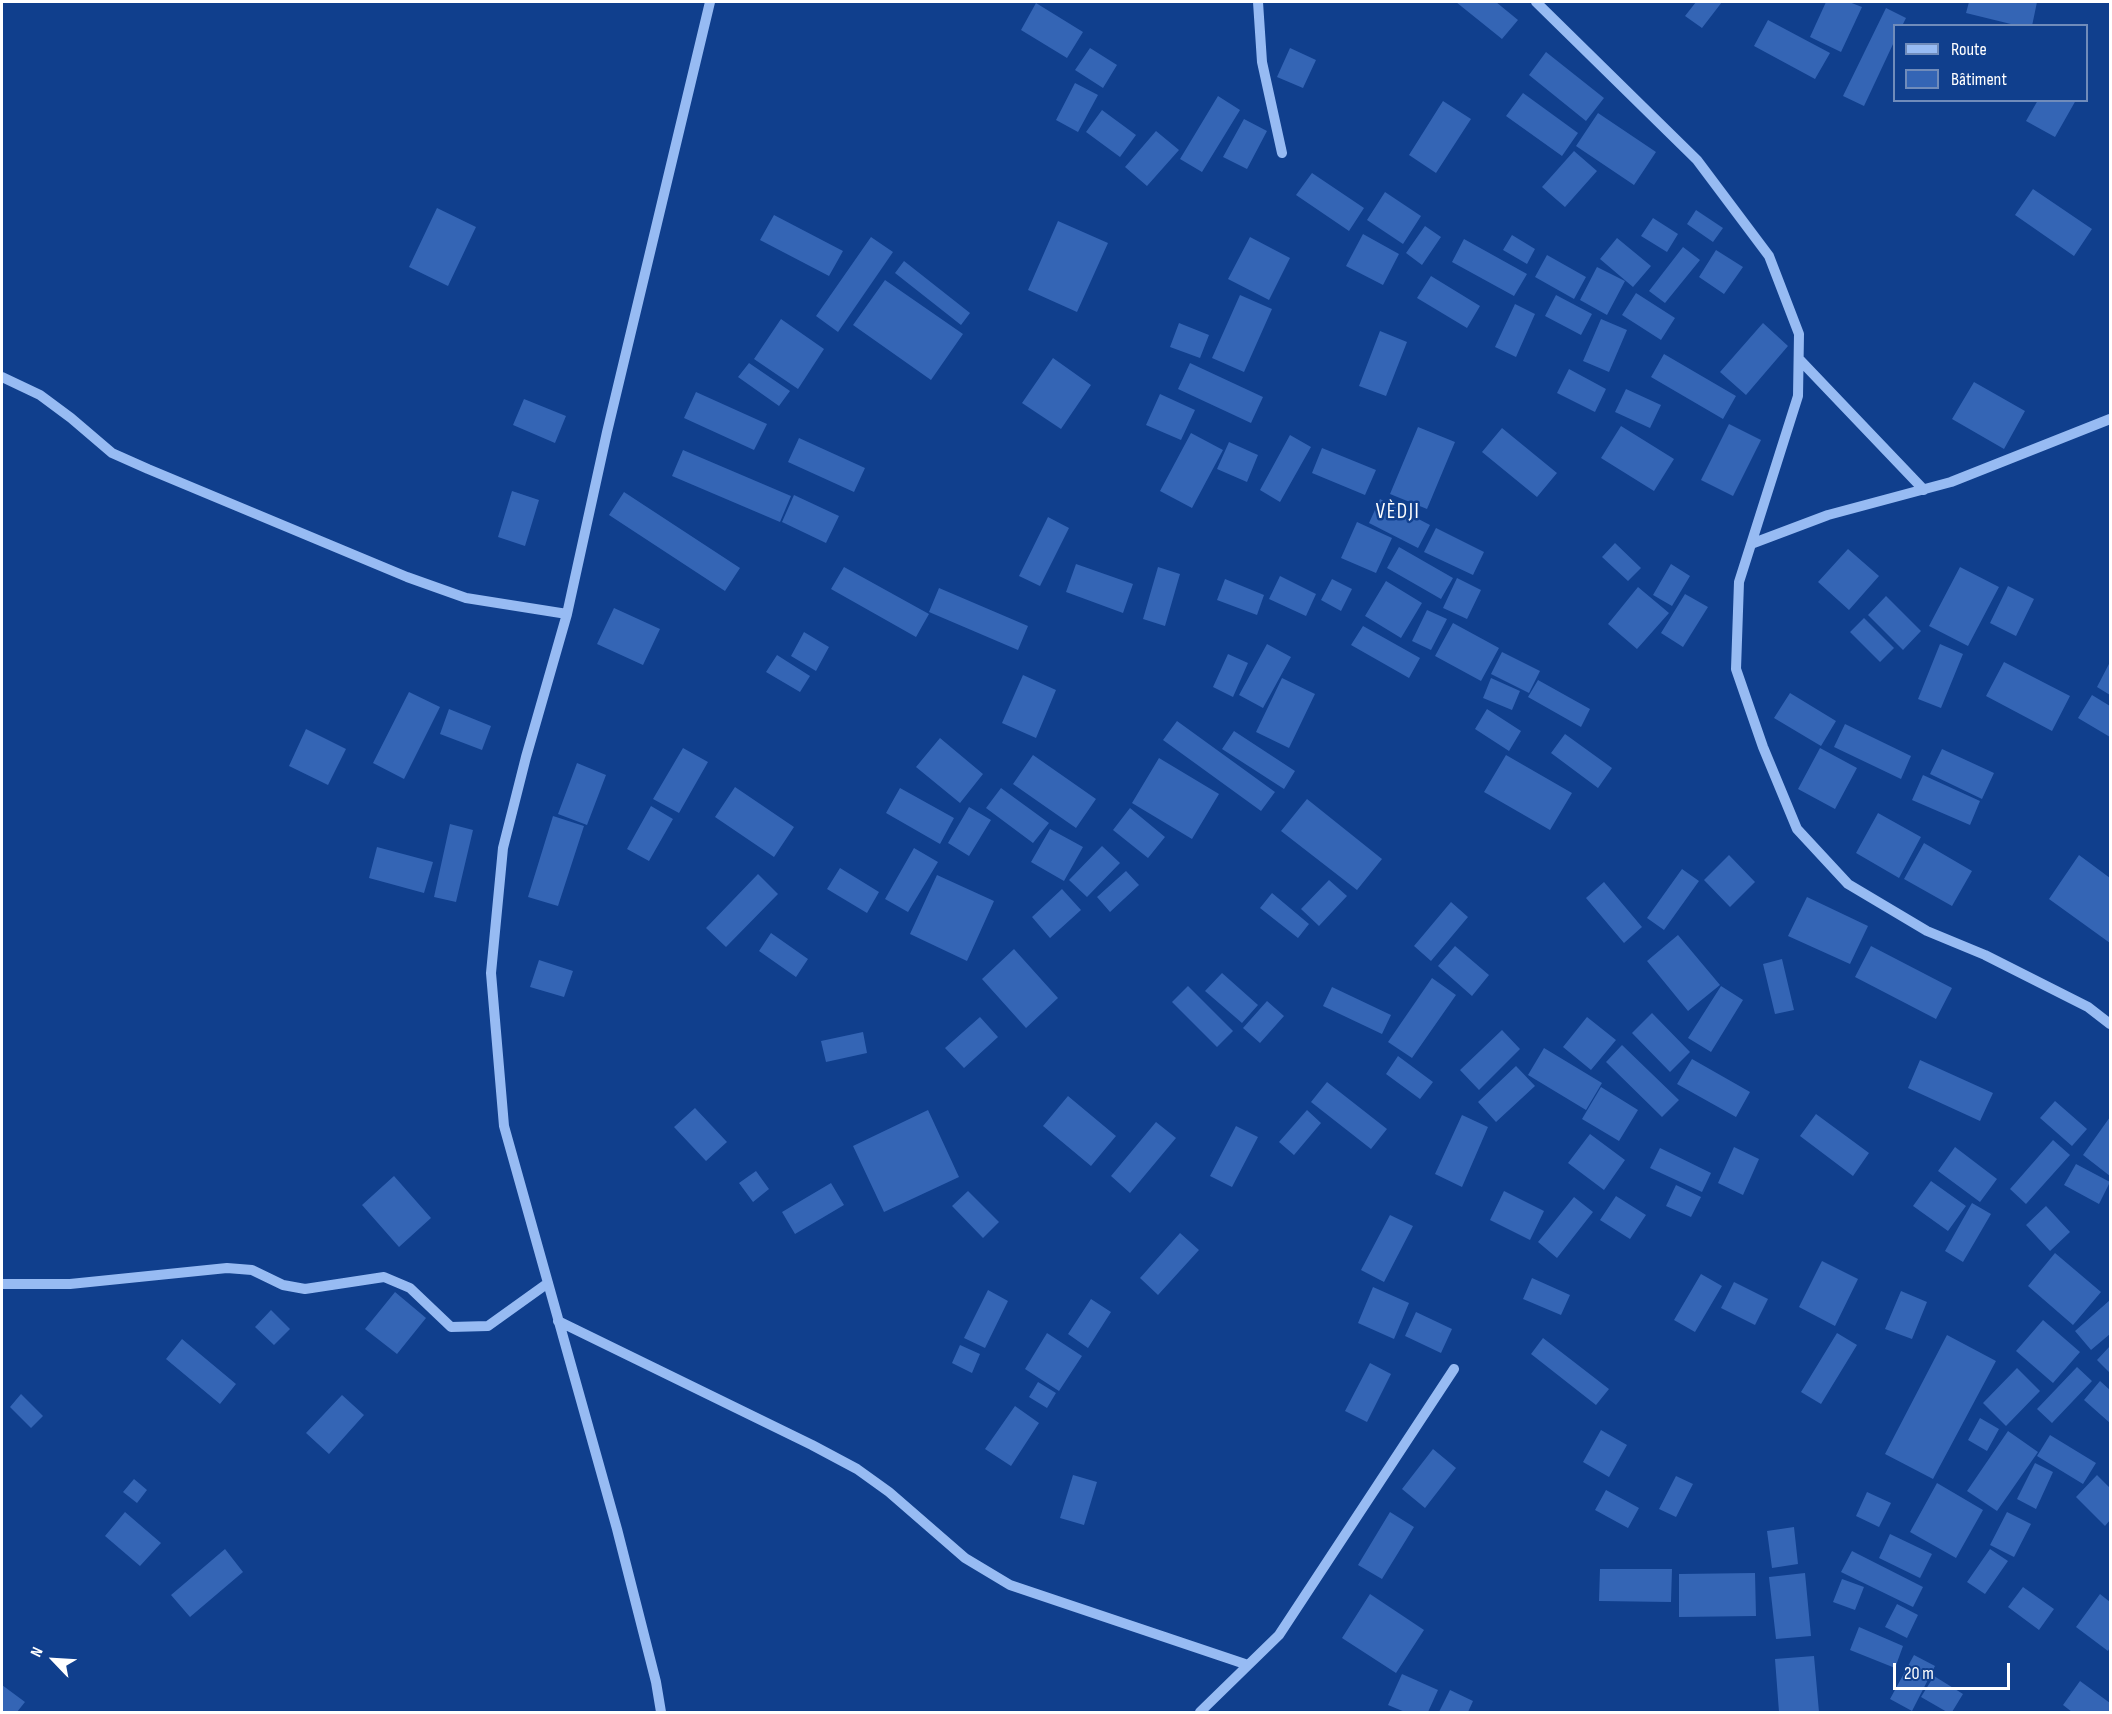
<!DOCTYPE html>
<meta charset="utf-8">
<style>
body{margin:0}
#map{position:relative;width:2112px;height:1714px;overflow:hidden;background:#103f8d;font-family:"Sofia Sans Condensed",sans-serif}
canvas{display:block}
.frame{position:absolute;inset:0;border:3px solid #fff;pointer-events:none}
.legend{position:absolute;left:1893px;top:24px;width:195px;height:78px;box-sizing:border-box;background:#103f8d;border:2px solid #708cbb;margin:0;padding:8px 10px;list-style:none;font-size:18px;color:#fff}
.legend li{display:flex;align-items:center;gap:12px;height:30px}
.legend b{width:30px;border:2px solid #708cbb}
.north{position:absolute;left:24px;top:1630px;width:60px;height:60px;-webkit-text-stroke:4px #103f8d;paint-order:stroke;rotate:295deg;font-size:16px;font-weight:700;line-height:24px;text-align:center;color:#fff}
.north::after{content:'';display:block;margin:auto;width:21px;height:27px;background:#fff;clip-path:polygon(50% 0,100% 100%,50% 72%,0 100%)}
.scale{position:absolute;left:1893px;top:1663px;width:117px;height:27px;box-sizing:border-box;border:3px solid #fff;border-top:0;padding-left:8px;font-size:18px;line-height:21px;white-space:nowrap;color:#fff;-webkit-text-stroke:4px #103f8d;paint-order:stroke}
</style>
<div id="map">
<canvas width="2112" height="1714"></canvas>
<div class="frame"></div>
<ul class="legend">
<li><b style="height:8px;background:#97bbf3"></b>Route</li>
<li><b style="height:16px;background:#3465b5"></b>Bâtiment</li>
</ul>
<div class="north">N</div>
<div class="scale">20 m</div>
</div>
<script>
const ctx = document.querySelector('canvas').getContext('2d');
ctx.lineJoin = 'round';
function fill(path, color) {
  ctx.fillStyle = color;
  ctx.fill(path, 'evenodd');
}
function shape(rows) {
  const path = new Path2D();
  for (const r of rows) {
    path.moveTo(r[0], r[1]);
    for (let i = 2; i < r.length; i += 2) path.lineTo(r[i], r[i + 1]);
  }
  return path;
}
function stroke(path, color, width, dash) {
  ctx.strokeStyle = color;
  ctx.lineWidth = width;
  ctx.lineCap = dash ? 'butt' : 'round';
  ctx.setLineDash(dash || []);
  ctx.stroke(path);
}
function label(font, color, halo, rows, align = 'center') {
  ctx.font = font + ' "Sofia Sans Condensed",sans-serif';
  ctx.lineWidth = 5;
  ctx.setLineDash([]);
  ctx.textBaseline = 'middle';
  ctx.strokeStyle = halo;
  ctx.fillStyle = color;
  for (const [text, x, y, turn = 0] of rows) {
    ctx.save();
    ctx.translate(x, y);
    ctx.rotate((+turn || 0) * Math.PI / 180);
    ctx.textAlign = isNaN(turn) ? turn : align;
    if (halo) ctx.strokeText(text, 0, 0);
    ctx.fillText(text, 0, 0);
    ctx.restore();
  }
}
fill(shape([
 [1456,2,1496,2,1518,20,1502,39],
 [1696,2,1722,2,1702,28,1685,16],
 [1826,2,1849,2,1862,7,1841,52,1810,37],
 [1969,2,2037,2,2032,26,2019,26,1966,13],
 [1036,3,1083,32,1067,58,1021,30],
 [1886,8,1906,18,1902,26,1894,26,1894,42,1864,106,1843,96],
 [1768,20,1830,53,1815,79,1754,46],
 [1090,48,1117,65,1103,88,1075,70],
 [1290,48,1316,60,1303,88,1277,77],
 [1546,52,1604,98,1586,121,1529,75],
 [1075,83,1098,95,1078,132,1056,120],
 [1523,93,1578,133,1562,156,1506,116],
 [1218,96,1240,110,1202,172,1180,159],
 [2038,100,2076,100,2055,137,2026,121],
 [1443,101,1471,119,1436,173,1409,155],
 [1102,110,1136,135,1120,157,1086,132],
 [1598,113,1656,152,1634,185,1576,146],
 [1244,119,1267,131,1247,169,1223,157],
 [1156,131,1179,150,1147,186,1125,167],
 [1574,151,1597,171,1565,207,1542,187],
 [1312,173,1364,208,1349,231,1296,195],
 [2033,189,2092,229,2074,256,2015,215],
 [1385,192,1421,216,1403,244,1367,220],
 [437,208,476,227,448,286,409,267],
 [1696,210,1723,228,1713,242,1687,224],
 [774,215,843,251,829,276,760,240],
 [1653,218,1678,234,1667,252,1641,236],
 [1058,221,1108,243,1077,312,1028,290],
 [1425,226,1441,237,1422,265,1406,253],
 [1363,234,1399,254,1383,285,1346,266],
 [1512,235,1535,249,1527,264,1503,250],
 [871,237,893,252,838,332,816,316],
 [1250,237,1290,258,1269,300,1228,279],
 [1617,238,1651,266,1633,287,1600,259],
 [1464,239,1527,274,1514,296,1452,262],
 [1683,247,1700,260,1665,303,1649,291],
 [1716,250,1743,267,1724,294,1699,277],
 [1547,255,1586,277,1574,299,1535,277],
 [904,261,970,313,961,325,895,273],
 [1597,267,1625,281,1607,315,1580,300],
 [1431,276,1480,306,1467,328,1417,298],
 [885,280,963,334,931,380,853,325],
 [1636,293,1675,318,1661,340,1622,315],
 [1240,295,1272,309,1244,372,1212,358],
 [1556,295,1592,314,1581,335,1545,316],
 [1515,304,1535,314,1516,357,1495,347],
 [781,319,824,349,798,389,754,359],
 [1601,319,1627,330,1609,372,1583,361],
 [1179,323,1209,335,1200,358,1170,347],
 [1763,323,1788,346,1746,395,1720,372],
 [1380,331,1407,342,1386,396,1359,386],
 [1664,354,1736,396,1723,419,1651,377],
 [1053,358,1091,385,1061,429,1022,403],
 [749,363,790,391,779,406,738,377],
 [1190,363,1263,397,1251,423,1178,389],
 [1569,369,1606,389,1595,412,1557,393],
 [1974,382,2025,411,2004,449,1952,419],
 [1626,389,1661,405,1650,428,1615,412],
 [696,392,767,424,754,450,684,418],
 [1160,394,1195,410,1181,440,1146,425],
 [524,399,566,416,555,443,513,425],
 [1729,424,1761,440,1733,496,1701,480],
 [1621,426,1674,459,1654,491,1601,458],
 [1418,427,1455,442,1427,509,1390,494],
 [1502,428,1557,473,1537,497,1482,452],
 [1191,433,1223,450,1192,508,1160,491],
 [1290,435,1311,447,1280,502,1260,490],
 [799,438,865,468,854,492,788,462],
 [1229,442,1258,455,1247,482,1217,469],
 [1322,448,1376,470,1365,495,1312,473],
 [683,450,791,496,780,522,672,476],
 [512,491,539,500,525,546,498,537],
 [624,492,740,568,725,591,609,515],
 [794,495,839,516,826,543,782,522],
 [1380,499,1430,525,1418,548,1369,523],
 [1048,517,1069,528,1040,586,1019,576],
 [1357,522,1392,538,1376,573,1341,558],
 [1436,528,1484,552,1473,575,1424,552],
 [1615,543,1641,568,1628,581,1602,557],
 [1399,547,1453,578,1441,599,1387,568],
 [1848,549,1879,576,1849,610,1818,582],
 [1076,564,1133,584,1123,613,1066,592],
 [1671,564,1690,576,1672,606,1653,595],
 [844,567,929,614,916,637,831,589],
 [1158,567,1180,574,1165,626,1143,619],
 [1960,567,1999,587,1968,646,1929,626],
 [1280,576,1316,594,1306,616,1269,599],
 [1457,578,1481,590,1467,619,1443,608],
 [1225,579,1264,595,1257,615,1217,600],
 [1332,579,1352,589,1341,611,1321,600],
 [1386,581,1422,603,1401,638,1365,616],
 [2008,586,2034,599,2016,636,1990,623],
 [1638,587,1669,613,1637,649,1608,624],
 [939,588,1028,626,1018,650,929,612],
 [1685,594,1708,607,1683,647,1661,633],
 [1886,596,1921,631,1903,650,1868,615],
 [614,608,660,629,643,665,597,644],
 [1427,610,1447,619,1431,650,1412,641],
 [1864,618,1894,648,1880,662,1850,632],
 [1453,623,1499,648,1481,681,1435,656],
 [1363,626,1420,658,1409,678,1351,645],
 [804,632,829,647,816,671,791,656],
 [1267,644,1291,657,1263,708,1239,695],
 [1940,644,1963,654,1941,708,1918,699],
 [1502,652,1540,671,1529,693,1491,674],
 [1228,654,1248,663,1233,697,1213,687],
 [777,655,810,676,800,692,766,672],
 [2004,662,2070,696,2052,731,1986,696],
 [2110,662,2110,695,2097,687],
 [1023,675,1056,690,1036,738,1002,723],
 [1282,678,1315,694,1289,748,1256,732],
 [1491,678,1520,691,1512,710,1483,698],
 [1538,680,1590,709,1581,727,1528,697],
 [409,692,440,707,404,779,373,763],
 [1790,693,1836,721,1821,746,1774,718],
 [2092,695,2110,706,2110,737,2078,718],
 [449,709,491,726,482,750,440,734],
 [1487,709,1521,731,1509,751,1475,729],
 [1177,721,1275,792,1261,811,1163,740],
 [1845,724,1911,756,1901,779,1834,747],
 [306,729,346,749,328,785,289,766],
 [1234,731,1295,771,1284,789,1222,749],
 [1565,734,1612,768,1598,788,1551,753],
 [940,738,983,774,960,803,916,767],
 [683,748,708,762,679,813,653,799],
 [1820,748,1857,768,1835,809,1798,789],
 [1942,749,1994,773,1982,799,1930,774],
 [1033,755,1096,799,1076,828,1013,784],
 [1506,755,1572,793,1550,830,1484,792],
 [1159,758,1219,794,1192,839,1132,803],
 [577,763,606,775,587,825,558,814],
 [1923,775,1980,801,1970,825,1912,800],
 [735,787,794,827,774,857,715,817],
 [900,788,954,818,940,844,886,813],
 [1001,788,1049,823,1033,843,986,808],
 [1307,799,1382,859,1357,890,1281,831],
 [651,806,673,819,649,861,627,849],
 [969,807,991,820,969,856,948,843],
 [1130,808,1165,837,1148,858,1113,830],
 [1878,813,1921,837,1899,878,1856,853],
 [553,816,584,826,558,906,528,897],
 [450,824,473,830,456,902,434,897],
 [1050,829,1083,847,1064,881,1031,862],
 [1924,843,1972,871,1952,906,1904,879],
 [1102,846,1120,863,1087,897,1069,880],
 [377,847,433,862,424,893,369,878],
 [914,848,938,862,908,912,885,899],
 [1729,855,1755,882,1730,907,1704,880],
 [2079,855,2110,878,2110,943,2049,899],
 [840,868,879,892,867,913,827,889],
 [1682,869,1699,881,1664,930,1647,918],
 [1126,871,1139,885,1110,912,1097,897],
 [758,874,778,894,726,947,706,928],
 [937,875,994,901,967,961,910,934],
 [1329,880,1347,896,1319,926,1301,909],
 [1604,882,1642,927,1624,943,1586,898],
 [1062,889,1081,910,1050,938,1032,917],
 [1272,893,1309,924,1298,938,1260,908],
 [1807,897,1868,926,1850,964,1788,936],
 [1451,902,1468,917,1431,961,1414,946],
 [771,933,808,959,796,977,759,951],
 [1678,935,1720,985,1688,1011,1647,961],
 [1455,946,1489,975,1472,996,1438,966],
 [1871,946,1952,988,1936,1019,1855,977],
 [1014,949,1058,998,1026,1028,982,979],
 [1782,959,1794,1010,1775,1014,1763,964],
 [539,960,573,971,564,997,530,987],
 [1222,973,1258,1005,1242,1023,1205,991],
 [1432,978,1456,995,1412,1058,1388,1042],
 [1188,986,1233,1031,1217,1047,1172,1002],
 [1721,986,1743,1000,1711,1052,1688,1038],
 [1332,987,1391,1015,1382,1034,1323,1006],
 [1267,1001,1284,1016,1260,1043,1243,1028],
 [1652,1013,1690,1052,1670,1072,1632,1033],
 [980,1017,998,1037,964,1068,945,1048],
 [1587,1017,1616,1040,1591,1070,1563,1047],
 [1502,1030,1520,1049,1479,1090,1460,1070],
 [863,1032,867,1053,826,1062,821,1041],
 [1622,1045,1679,1100,1662,1117,1606,1062],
 [1544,1048,1602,1083,1586,1110,1528,1075],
 [1398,1056,1433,1082,1420,1099,1386,1074],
 [1692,1059,1750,1092,1736,1117,1677,1084],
 [1920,1060,1993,1093,1980,1121,1908,1088],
 [1516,1066,1535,1086,1496,1122,1478,1102],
 [1327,1082,1387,1129,1371,1149,1311,1102],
 [1601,1087,1638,1110,1619,1141,1582,1119],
 [1068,1096,1116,1136,1091,1166,1043,1126],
 [2055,1101,2087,1129,2072,1146,2040,1118],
 [695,1108,727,1142,706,1161,674,1127],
 [928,1110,959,1177,884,1212,853,1146],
 [1307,1110,1321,1123,1294,1155,1279,1142],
 [1816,1114,1869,1153,1853,1176,1800,1136],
 [1462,1115,1488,1127,1462,1187,1435,1174],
 [2110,1117,2110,1176,2083,1155],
 [1156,1122,1176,1138,1130,1193,1111,1176],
 [1236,1126,1258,1137,1232,1187,1210,1176],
 [1590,1134,1625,1160,1604,1190,1568,1163],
 [2053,1140,2070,1155,2026,1204,2010,1189],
 [1734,1147,1759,1159,1743,1195,1718,1183],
 [1955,1147,1997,1179,1980,1202,1938,1171],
 [1660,1148,1711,1173,1702,1192,1650,1168],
 [2076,1164,2110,1182,2099,1204,2064,1185],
 [756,1171,769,1189,753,1202,739,1183],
 [394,1176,431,1218,399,1247,362,1205],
 [1931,1181,1966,1206,1948,1231,1913,1206],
 [831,1183,844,1205,795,1234,782,1212],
 [1676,1185,1701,1197,1691,1217,1666,1206],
 [968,1191,999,1222,983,1238,952,1206],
 [1504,1191,1544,1211,1530,1240,1490,1220],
 [1616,1196,1646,1215,1630,1239,1600,1220],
 [1574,1197,1593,1212,1557,1258,1538,1242],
 [1972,1203,1991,1214,1963,1262,1945,1251],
 [2046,1206,2070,1232,2050,1251,2026,1225],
 [1390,1215,1413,1226,1384,1282,1361,1270],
 [1180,1233,1199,1250,1158,1295,1140,1278],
 [2055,1253,2101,1292,2073,1325,2028,1286],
 [1822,1261,1858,1279,1835,1326,1799,1307],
 [1701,1274,1722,1286,1695,1332,1674,1320],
 [1532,1278,1570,1295,1561,1315,1523,1299],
 [1734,1282,1768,1299,1755,1325,1721,1308],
 [1373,1287,1409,1303,1394,1339,1358,1323],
 [988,1290,1008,1301,985,1348,964,1338],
 [1901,1291,1927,1302,1912,1339,1885,1329],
 [395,1292,426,1318,397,1354,365,1329],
 [1091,1299,1111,1312,1088,1348,1068,1334],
 [2110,1300,2110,1334,2091,1350,2075,1331],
 [271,1310,290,1329,274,1345,255,1327],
 [1416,1312,1452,1329,1441,1353,1405,1336],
 [2043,1320,2080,1352,2053,1383,2016,1351],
 [1047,1333,1082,1356,1059,1391,1025,1369],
 [1837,1333,1857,1345,1821,1404,1801,1392],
 [1947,1335,1996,1361,1933,1479,1885,1454],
 [1543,1338,1609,1389,1596,1405,1531,1354],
 [182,1339,236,1384,220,1404,166,1359],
 [960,1345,980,1354,972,1373,952,1363],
 [2110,1346,2110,1373,2097,1360],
 [1370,1363,1391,1374,1367,1422,1345,1411],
 [2077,1367,2092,1381,2052,1423,2037,1409],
 [2017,1368,2040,1391,2006,1426,1983,1403],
 [2100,1381,2110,1390,2110,1423,2084,1400],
 [1038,1382,1056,1393,1047,1408,1029,1397],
 [21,1394,43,1416,31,1428,10,1407],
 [342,1395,364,1415,329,1454,306,1433],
 [1015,1406,1039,1423,1011,1466,985,1449],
 [1980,1418,1999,1429,1987,1451,1968,1440],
 [1601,1430,1627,1445,1609,1477,1583,1462],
 [2008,1431,2038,1452,1997,1511,1967,1491],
 [2050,1435,2096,1463,2083,1484,2037,1456],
 [1433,1449,1456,1468,1425,1508,1402,1489],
 [2035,1463,2053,1472,2036,1509,2017,1499],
 [1073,1475,1097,1482,1084,1525,1060,1518],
 [2097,1475,2110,1488,2110,1520,2105,1526,2076,1497],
 [1676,1476,1693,1484,1676,1517,1659,1509],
 [134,1479,147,1490,137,1503,123,1492],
 [1937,1483,1983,1510,1956,1558,1910,1532],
 [1606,1490,1639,1508,1628,1528,1595,1510],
 [1867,1492,1891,1503,1879,1527,1856,1516],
 [125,1512,161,1543,140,1566,105,1536],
 [1390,1512,1414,1527,1382,1579,1358,1565],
 [2007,1512,2031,1524,2014,1557,1990,1545],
 [1794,1527,1798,1564,1772,1568,1767,1531],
 [1890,1534,1932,1554,1920,1578,1879,1558],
 [225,1549,243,1572,190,1617,171,1595],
 [1990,1549,2008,1561,1985,1594,1967,1582],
 [1852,1551,1923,1587,1913,1607,1841,1572],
 [1600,1569,1672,1569,1671,1602,1599,1601],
 [1755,1573,1756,1616,1679,1617,1679,1574],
 [1805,1573,1811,1636,1776,1639,1769,1577],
 [1842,1579,1864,1587,1855,1610,1833,1602],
 [2023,1587,2054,1609,2039,1630,2008,1607],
 [1370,1594,1424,1630,1396,1673,1342,1638],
 [2100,1594,2110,1602,2110,1647,2108,1651,2076,1627],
 [1897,1604,1918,1615,1907,1638,1885,1627],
 [1859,1627,1903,1646,1895,1668,1850,1650],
 [1914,1655,1935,1666,1912,1711,1890,1699],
 [1814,1656,1819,1712,1779,1712,1775,1659],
 [1402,1674,1438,1690,1428,1712,1405,1712,1388,1705],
 [1934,1676,1963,1694,1952,1712,1947,1712,1921,1697],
 [2080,1681,2110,1703,2110,1712,2072,1712,2063,1705],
 [2,1685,25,1702,17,1712,2,1712],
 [1450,1690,1473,1701,1468,1712,1439,1712]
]), '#3465b5');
stroke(shape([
 [1258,2,1262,62,1282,153],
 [1536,2,1697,160,1769,256,1799,334,1798,396,1739,582,1736,669,1763,747,1797,829,1848,884,1927,931,1985,955,2088,1007,2110,1024],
 [1799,359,1924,490],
 [2,377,40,395,71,418,112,453,148,469,407,577,466,598,567,614],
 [1751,544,1828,515,1951,482,2110,419],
 [2,1284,70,1284,227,1268,252,1270,283,1285,305,1289,384,1277,410,1288,451,1327,488,1326,548,1283],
 [558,1321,812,1445,857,1469,889,1492,965,1558,1010,1585,1248,1665],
 [661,1712,656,1682,617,1529,504,1126,491,973,503,848,526,757,567,614,607,432,710,2],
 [1200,1712,1279,1635,1454,1369]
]), '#97bbf3', 10);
ctx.letterSpacing = '1.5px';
label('21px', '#fff', '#103f8d', [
 ["VÈDJI",1398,513]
]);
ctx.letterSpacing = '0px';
</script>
